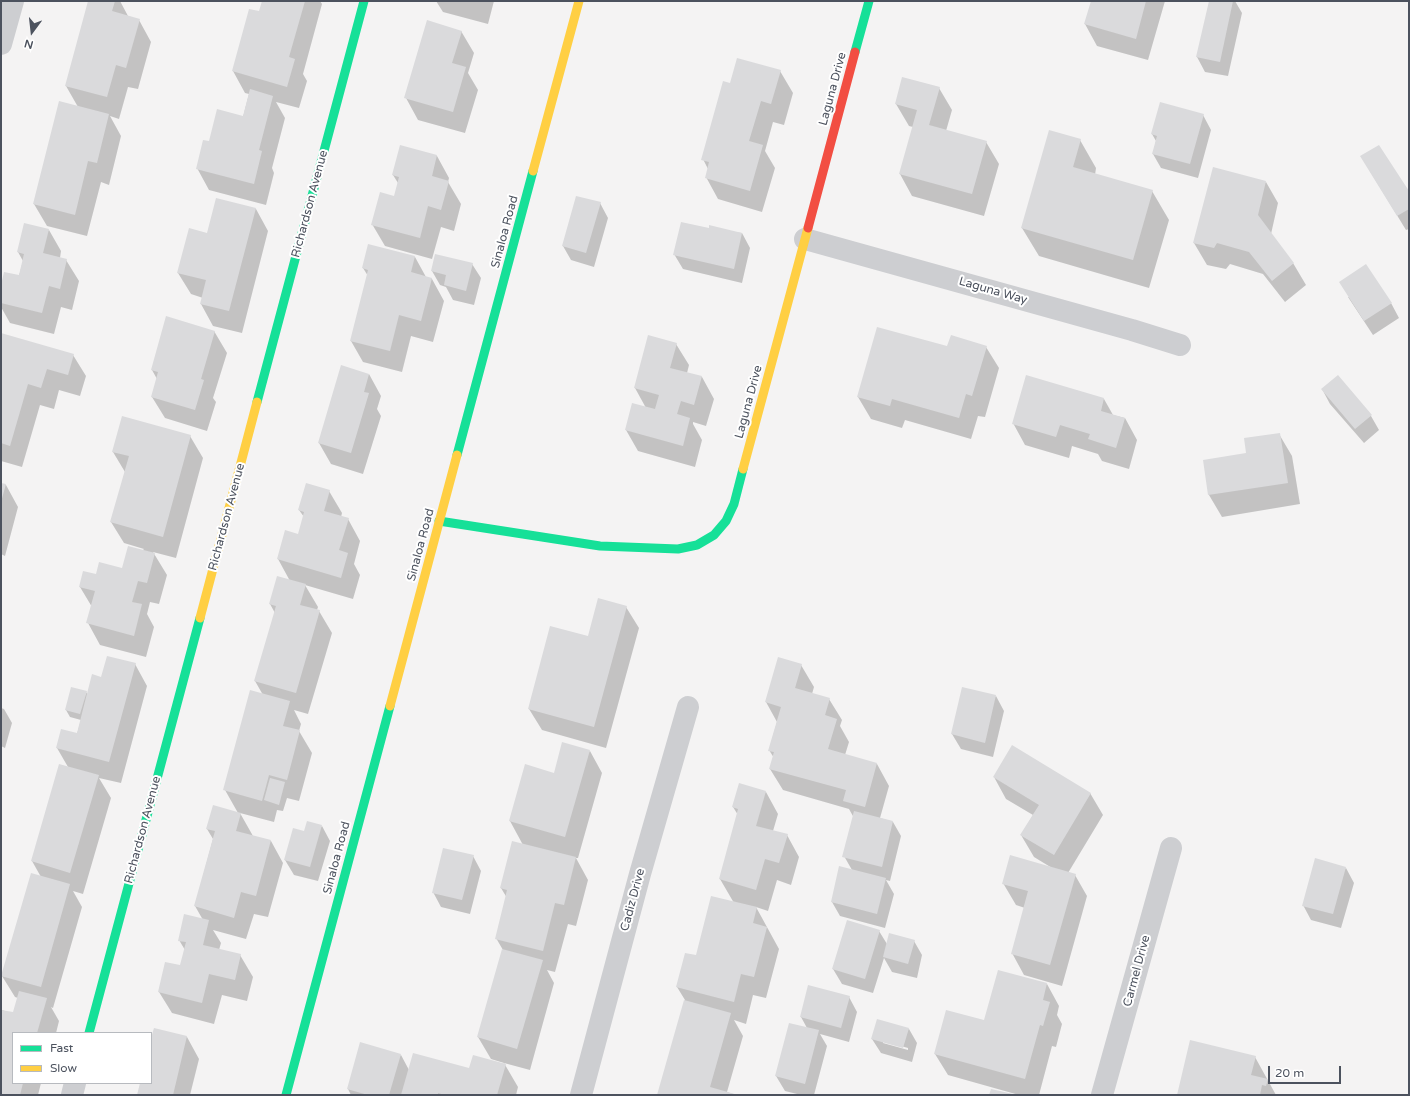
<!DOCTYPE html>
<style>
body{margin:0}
#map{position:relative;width:1410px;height:1096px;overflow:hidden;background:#f4f3f3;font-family:"Varela Round",sans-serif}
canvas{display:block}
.frame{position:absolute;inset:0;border:2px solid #4c525e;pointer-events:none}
.legend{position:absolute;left:12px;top:1032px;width:140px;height:52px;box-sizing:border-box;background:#fff;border:1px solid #b7babf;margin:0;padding:5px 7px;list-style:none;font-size:12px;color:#4c525e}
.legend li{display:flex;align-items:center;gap:8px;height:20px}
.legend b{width:20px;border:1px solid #b7babf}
.north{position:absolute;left:12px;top:12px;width:40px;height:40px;-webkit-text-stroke:3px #fff;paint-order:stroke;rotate:195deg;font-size:11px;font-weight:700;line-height:16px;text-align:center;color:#4c525e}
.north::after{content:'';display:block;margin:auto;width:14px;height:18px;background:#4c525e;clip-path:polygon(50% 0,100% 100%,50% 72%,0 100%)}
.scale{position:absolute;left:1268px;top:1066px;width:73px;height:18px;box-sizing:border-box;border:2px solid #4c525e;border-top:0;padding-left:5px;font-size:12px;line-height:14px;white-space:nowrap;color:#4c525e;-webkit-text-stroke:3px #fff;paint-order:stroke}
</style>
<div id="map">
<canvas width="1410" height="1096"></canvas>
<div class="frame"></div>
<ul class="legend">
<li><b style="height:5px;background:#16e098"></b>Fast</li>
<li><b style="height:5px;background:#ffcf43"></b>Slow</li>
</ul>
<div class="north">N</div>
<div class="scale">20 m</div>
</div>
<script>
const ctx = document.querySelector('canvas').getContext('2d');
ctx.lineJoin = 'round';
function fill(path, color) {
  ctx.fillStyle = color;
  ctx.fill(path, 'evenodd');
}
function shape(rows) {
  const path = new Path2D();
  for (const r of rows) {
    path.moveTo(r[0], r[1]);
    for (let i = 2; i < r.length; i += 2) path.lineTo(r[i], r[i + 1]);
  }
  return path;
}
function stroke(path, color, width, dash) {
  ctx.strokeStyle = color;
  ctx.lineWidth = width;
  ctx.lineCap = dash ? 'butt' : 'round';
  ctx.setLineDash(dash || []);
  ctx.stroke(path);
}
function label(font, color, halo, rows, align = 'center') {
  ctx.font = font + ' "Varela Round",sans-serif';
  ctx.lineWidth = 4;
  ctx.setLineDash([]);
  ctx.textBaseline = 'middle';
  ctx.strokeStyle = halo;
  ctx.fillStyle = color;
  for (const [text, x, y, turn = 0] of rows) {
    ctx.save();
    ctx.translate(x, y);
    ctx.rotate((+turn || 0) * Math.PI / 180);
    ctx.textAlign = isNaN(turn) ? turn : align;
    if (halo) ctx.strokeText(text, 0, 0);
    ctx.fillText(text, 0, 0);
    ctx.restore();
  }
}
fill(shape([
 [89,1,120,1,128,16,139,20,151,42,138,89,128,87,119,119,110,116,121,136,109,185,101,182,87,236,47,226,34,204,78,107,66,86],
 [263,1,320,1,322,4,303,74,307,81,299,108,276,102,285,118,272,168,274,173,266,205,209,190,197,168,209,143,243,117,249,94,245,93,233,71,250,10,260,12],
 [436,1,494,1,488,24,443,12],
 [1092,1,1165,1,1148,60,1097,46,1085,24],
 [1210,1,1235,1,1242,13,1228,76,1205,72,1197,57],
 [461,31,474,53,468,73,478,90,465,133,418,120,406,98],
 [780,71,793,93,784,125,773,122,765,151,775,168,762,212,718,199,706,177,708,169,703,159,730,84],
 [939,88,952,110,946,131,986,142,999,164,984,216,912,196,900,174,913,127,909,126,896,104],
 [1203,115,1211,130,1198,178,1161,168,1153,154,1156,141,1152,134],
 [1080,140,1096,168,1095,175,1152,191,1169,220,1149,288,1039,256,1022,228],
 [401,147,437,156,449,178,448,182,461,204,454,231,441,227,432,259,385,246,372,224,395,197,398,183,393,175],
 [1370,171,1409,193,1409,229,1406,230],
 [1266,182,1278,203,1271,234,1293,263,1306,285,1285,302,1263,274,1230,264,1226,269,1207,265,1194,243],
 [217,199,256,209,268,231,242,333,213,326,201,304,203,298,191,294,178,273,208,234],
 [600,203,608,218,594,267,571,260,563,246],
 [710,229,742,233,750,248,742,283,683,269,674,254],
 [49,230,61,251,60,258,66,260,79,281,72,310,61,307,54,334,10,323,1,307,1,289,19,276,23,261,18,252],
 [415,257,426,277,432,279,444,301,433,342,411,336,402,372,363,362,351,341,368,276,363,268],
 [472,264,481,278,474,305,453,300,446,287,440,285,432,271],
 [1348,297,1391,303,1399,318,1373,335],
 [214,331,227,353,213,398,216,402,207,431,165,418,152,397,157,379,152,370],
 [1,334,73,355,86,376,80,396,59,390,54,409,40,405,22,467,1,461],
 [649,336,676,344,689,365,687,373,702,377,714,399,706,426,693,422,693,424,702,440,695,467,638,451,626,430,646,408,635,388],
 [986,347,999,368,985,417,978,416,971,439,905,420,902,428,871,419,858,397,948,348],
 [369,374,381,396,377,409,381,416,363,474,331,464,319,443],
 [1322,389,1371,416,1379,430,1364,443,1330,404],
 [1104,399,1113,415,1125,418,1137,440,1129,469,1102,461,1098,454,1072,446,1069,458,1025,445,1013,423],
 [1279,434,1292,456,1300,504,1222,517,1209,495,1204,461,1247,454],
 [190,436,203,458,176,558,153,552,167,575,159,604,150,602,147,614,154,627,146,657,100,645,88,623,92,607,80,587,96,576,123,569,144,549,124,543,111,522,125,472,113,452],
 [1,479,2,481,1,484,6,485,18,507,5,556,1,554],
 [329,491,342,513,341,517,348,519,360,541,354,564,360,575,353,599,305,585,318,607,317,610,319,611,332,633,308,714,294,710,301,724,299,731,312,753,299,801,287,798,283,811,277,810,274,822,240,813,253,836,271,841,283,863,268,917,254,914,246,939,213,930,221,943,219,950,240,955,253,977,247,1001,222,995,214,1024,172,1013,159,992,181,966,185,950,179,940,203,920,195,906,213,839,207,829,238,813,225,790,263,695,255,681,275,613,270,604,290,581,278,559,286,531,299,535,304,517,299,510],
 [626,607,639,628,606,748,542,730,529,709,589,637],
 [135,664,147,686,121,783,99,778,111,798,83,894,73,891,82,907,53,1008,51,1007,59,1021,56,1033,13,1033,13,1083,41,1083,38,1095,1,1095,1,1013,2,1010,14,1014,18,998,15,997,2,976,41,877,32,861,68,767,57,748,77,734,81,720,70,717,66,710,86,692,88,695,102,678],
 [801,665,814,687,812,694,829,699,842,720,840,726,849,742,845,755,877,764,889,786,880,818,893,822,901,836,890,881,886,880,894,894,885,928,840,916,832,902,852,870,844,856,854,818,849,809,783,790,770,769,774,758,769,750,777,722,766,702],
 [996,696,1004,711,993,757,961,749,952,734],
 [1,708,4,709,12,723,5,748,1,746],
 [590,751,602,773,578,858,576,858,588,880,576,926,568,924,555,972,547,970,554,983,530,1070,504,1063,518,1087,516,1095,351,1095,348,1089,401,1055,409,1070,469,1070,503,1065,504,1063,491,1059,478,1037,503,950,496,938,507,898,501,888,523,845,510,821,555,774],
 [994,777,1090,793,1103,815,1068,873,1075,875,1087,896,1062,986,1024,975,1012,953,1025,908,1016,905,1003,883,1052,868,1034,857,1021,835,1033,815,1006,799],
 [766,792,778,814,773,831,787,835,799,857,791,885,777,880,768,911,756,907,779,949,766,998,753,995,746,1024,734,1020,743,1036,727,1092,736,1095,658,1095,685,1000,677,987,734,903,720,879,738,815,733,807],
 [322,826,330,841,318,881,294,875,285,860],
 [473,856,481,871,470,914,441,907,433,892],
 [1346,868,1354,883,1341,928,1311,920,1303,905],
 [879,931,887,944,914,941,922,955,917,978,892,972,884,958,873,993,842,984,833,969],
 [1047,984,1059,1006,1057,1015,1062,1024,1056,1047,1052,1046,1039,1095,1019,1095,948,1075,935,1054,985,1021],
 [849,997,857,1012,849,1042,820,1034,827,1046,814,1095,801,1095,785,1091,776,1076,807,1028,801,1017],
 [909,1029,917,1043,912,1062,881,1053,872,1039],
 [883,1041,908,1048,908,1050,883,1043],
 [187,1037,199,1059,190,1095,138,1095,141,1083,151,1083,151,1042],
 [1255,1057,1276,1095,1178,1095]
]), '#0003');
fill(shape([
 [88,1,115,1,112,11,140,19,126,68,116,65,107,97,65,86],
 [262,1,305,1,289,57,295,59,287,87,232,71,249,9,259,11],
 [1091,1,1146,1,1136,39,1084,24],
 [1209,1,1233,1,1220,62,1196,57],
 [427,20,462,31,452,63,466,67,453,112,404,98],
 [737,58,781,70,771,104,761,101,749,141,763,145,750,191,705,178,709,162,701,160,723,81,730,83],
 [902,77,940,87,929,125,987,141,972,194,899,174,917,110,895,104],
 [250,89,273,96,259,150,262,151,254,184,196,169,203,140,209,141,217,109,243,116],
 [59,101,109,114,97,163,88,161,75,215,33,204],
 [1160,102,1204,114,1190,164,1152,154,1157,136,1151,134],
 [1049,130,1081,139,1073,167,1153,190,1133,260,1021,228],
 [400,145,437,155,432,176,449,181,441,210,428,206,420,238,371,225,380,192,394,196,399,177,392,175],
 [1379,145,1409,191,1409,209,1397,216,1360,156],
 [1213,167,1266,181,1258,215,1294,263,1272,281,1249,252,1217,243,1214,248,1193,243],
 [576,196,601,202,586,253,562,246],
 [216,198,256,208,229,311,200,304,206,280,177,273,189,228,207,233],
 [681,222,709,228,709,225,742,233,734,269,673,255],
 [24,223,49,229,43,253,67,259,60,289,49,286,42,313,1,303,1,285,4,272,19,275,24,254,17,252],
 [368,244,415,256,411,272,432,278,421,321,399,315,390,351,350,341,368,270,362,268],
 [435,254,473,263,466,291,444,285,446,275,431,271],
 [1366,264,1392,303,1364,321,1339,282],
 [166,316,215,331,201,379,204,380,195,410,151,397,158,372,151,370],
 [877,327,947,346,951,335,987,346,972,396,966,394,959,418,892,399,890,406,857,397],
 [1,333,74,354,68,375,47,369,41,388,28,384,10,446,1,443],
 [648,335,677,343,670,368,702,376,694,405,681,401,677,414,690,418,683,446,625,430,632,403,655,409,659,395,634,388],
 [341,365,369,374,364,392,369,393,351,453,318,443],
 [1026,375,1104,398,1101,411,1125,418,1116,448,1088,439,1090,434,1060,425,1056,437,1012,424],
 [1338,375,1372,415,1355,429,1321,389],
 [122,416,191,435,163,537,110,522,129,456,112,452],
 [1280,433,1288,483,1208,495,1203,460,1246,453,1244,438],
 [1,483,6,484,1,502],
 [306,483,330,490,324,511,349,518,339,550,348,553,341,578,277,559,285,530,298,534,304,512,298,510],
 [128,546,155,553,147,583,138,581,132,602,142,604,134,636,86,623,95,591,79,587,83,571,96,574,99,562,122,568],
 [277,576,306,584,300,605,320,610,296,693,254,681,276,606,269,604],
 [598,598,627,606,594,727,528,709,550,626,588,636],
 [107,656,136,663,109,762,56,748,61,729,77,733,92,674,101,677],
 [778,657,802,664,795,688,830,698,825,715,837,719,828,749,877,763,865,807,843,801,846,790,769,769,774,752,768,751,781,707,765,702],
 [71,687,87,691,80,714,65,710],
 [962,687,996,695,985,743,951,734],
 [250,690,290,701,283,726,300,730,287,780,269,775,262,801,223,790],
 [562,742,590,750,565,837,509,821,525,764,554,773],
 [1012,745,1091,793,1054,855,1020,835,1039,805,993,777],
 [59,764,99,775,70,873,31,861],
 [270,778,285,782,279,805,264,800],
 [739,783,766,791,756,826,788,834,779,863,765,859,756,890,719,879,738,809,732,807],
 [213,805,241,813,236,831,271,840,256,896,241,892,234,918,194,906,215,831,206,829],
 [854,811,893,821,882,867,842,857],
 [307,821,322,825,310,867,284,860,293,828,304,831],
 [512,841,576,857,564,905,555,903,543,951,495,939,507,890,500,888],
 [443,848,474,855,462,900,432,893],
 [1010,855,1076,874,1050,965,1011,954,1028,891,1002,884],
 [1315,858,1346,867,1333,914,1302,906],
 [839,866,886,878,877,914,831,902],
 [31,873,70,884,41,987,1,976],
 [711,896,757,907,753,923,767,927,754,977,741,974,734,1002,676,987,685,953,696,955],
 [184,914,209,920,203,945,241,954,235,980,209,974,202,1003,158,992,165,962,180,965,186,942,178,941],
 [847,920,880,930,865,979,832,969],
 [889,933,915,940,908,964,883,957],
 [502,949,543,960,517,1049,477,1037],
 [998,970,1047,983,1043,1000,1050,1002,1043,1026,1040,1025,1025,1079,934,1054,946,1010,984,1020],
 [808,985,850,996,841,1028,800,1017],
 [19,991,47,998,37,1033,13,1033,13,1083,23,1083,20,1095,1,1095,1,1010,13,1012],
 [684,1000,731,1013,710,1087,738,1095,657,1095],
 [877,1019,909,1028,903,1048,871,1039],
 [789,1023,819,1030,805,1084,775,1076],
 [154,1028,187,1036,173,1095,137,1095,140,1083,151,1083,151,1038],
 [1190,1040,1256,1056,1251,1075,1268,1079,1266,1086,1262,1085,1260,1095,1177,1095],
 [360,1042,401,1054,389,1095,368,1095,347,1089],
 [413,1053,469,1068,473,1055,506,1064,497,1095,445,1095,438,1093,438,1095,401,1095],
 [991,1089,1013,1094,1013,1095,989,1095]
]), '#dadadc');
stroke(shape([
 [1,44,13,1],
 [805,239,1132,330,1180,345],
 [72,1095,75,1083],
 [581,1095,640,874,688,707],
 [1102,1095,1171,848]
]), '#cdced1', 22);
stroke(shape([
 [855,52,869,1],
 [257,402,364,1],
 [457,455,533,171],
 [439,521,600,546,678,549,697,545,714,535,726,521,734,504,743,469],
 [89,1033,200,618],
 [286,1095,390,706]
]), '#16e098', 9);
stroke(shape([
 [533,171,579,1],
 [743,469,808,228],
 [200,618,257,402],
 [390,706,457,455]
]), '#ffcf43', 9);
stroke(shape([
 [808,228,855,52]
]), '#f24e42', 9);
label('12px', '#4c525e', '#fff', [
 ["Laguna Drive",833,89,-75],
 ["Richardson Avenue",310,204,-75],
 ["Sinaloa Road",505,232,-75],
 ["Laguna Way",993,291,16],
 ["Laguna Drive",749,402,-75],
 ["Richardson Avenue",227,517,-75],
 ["Sinaloa Road",421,545,-75],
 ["Richardson Avenue",143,830,-75],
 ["Sinaloa Road",337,858,-75],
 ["Cadiz Drive",633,900,-75],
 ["Carmel Drive",1137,971,-75]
]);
</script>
